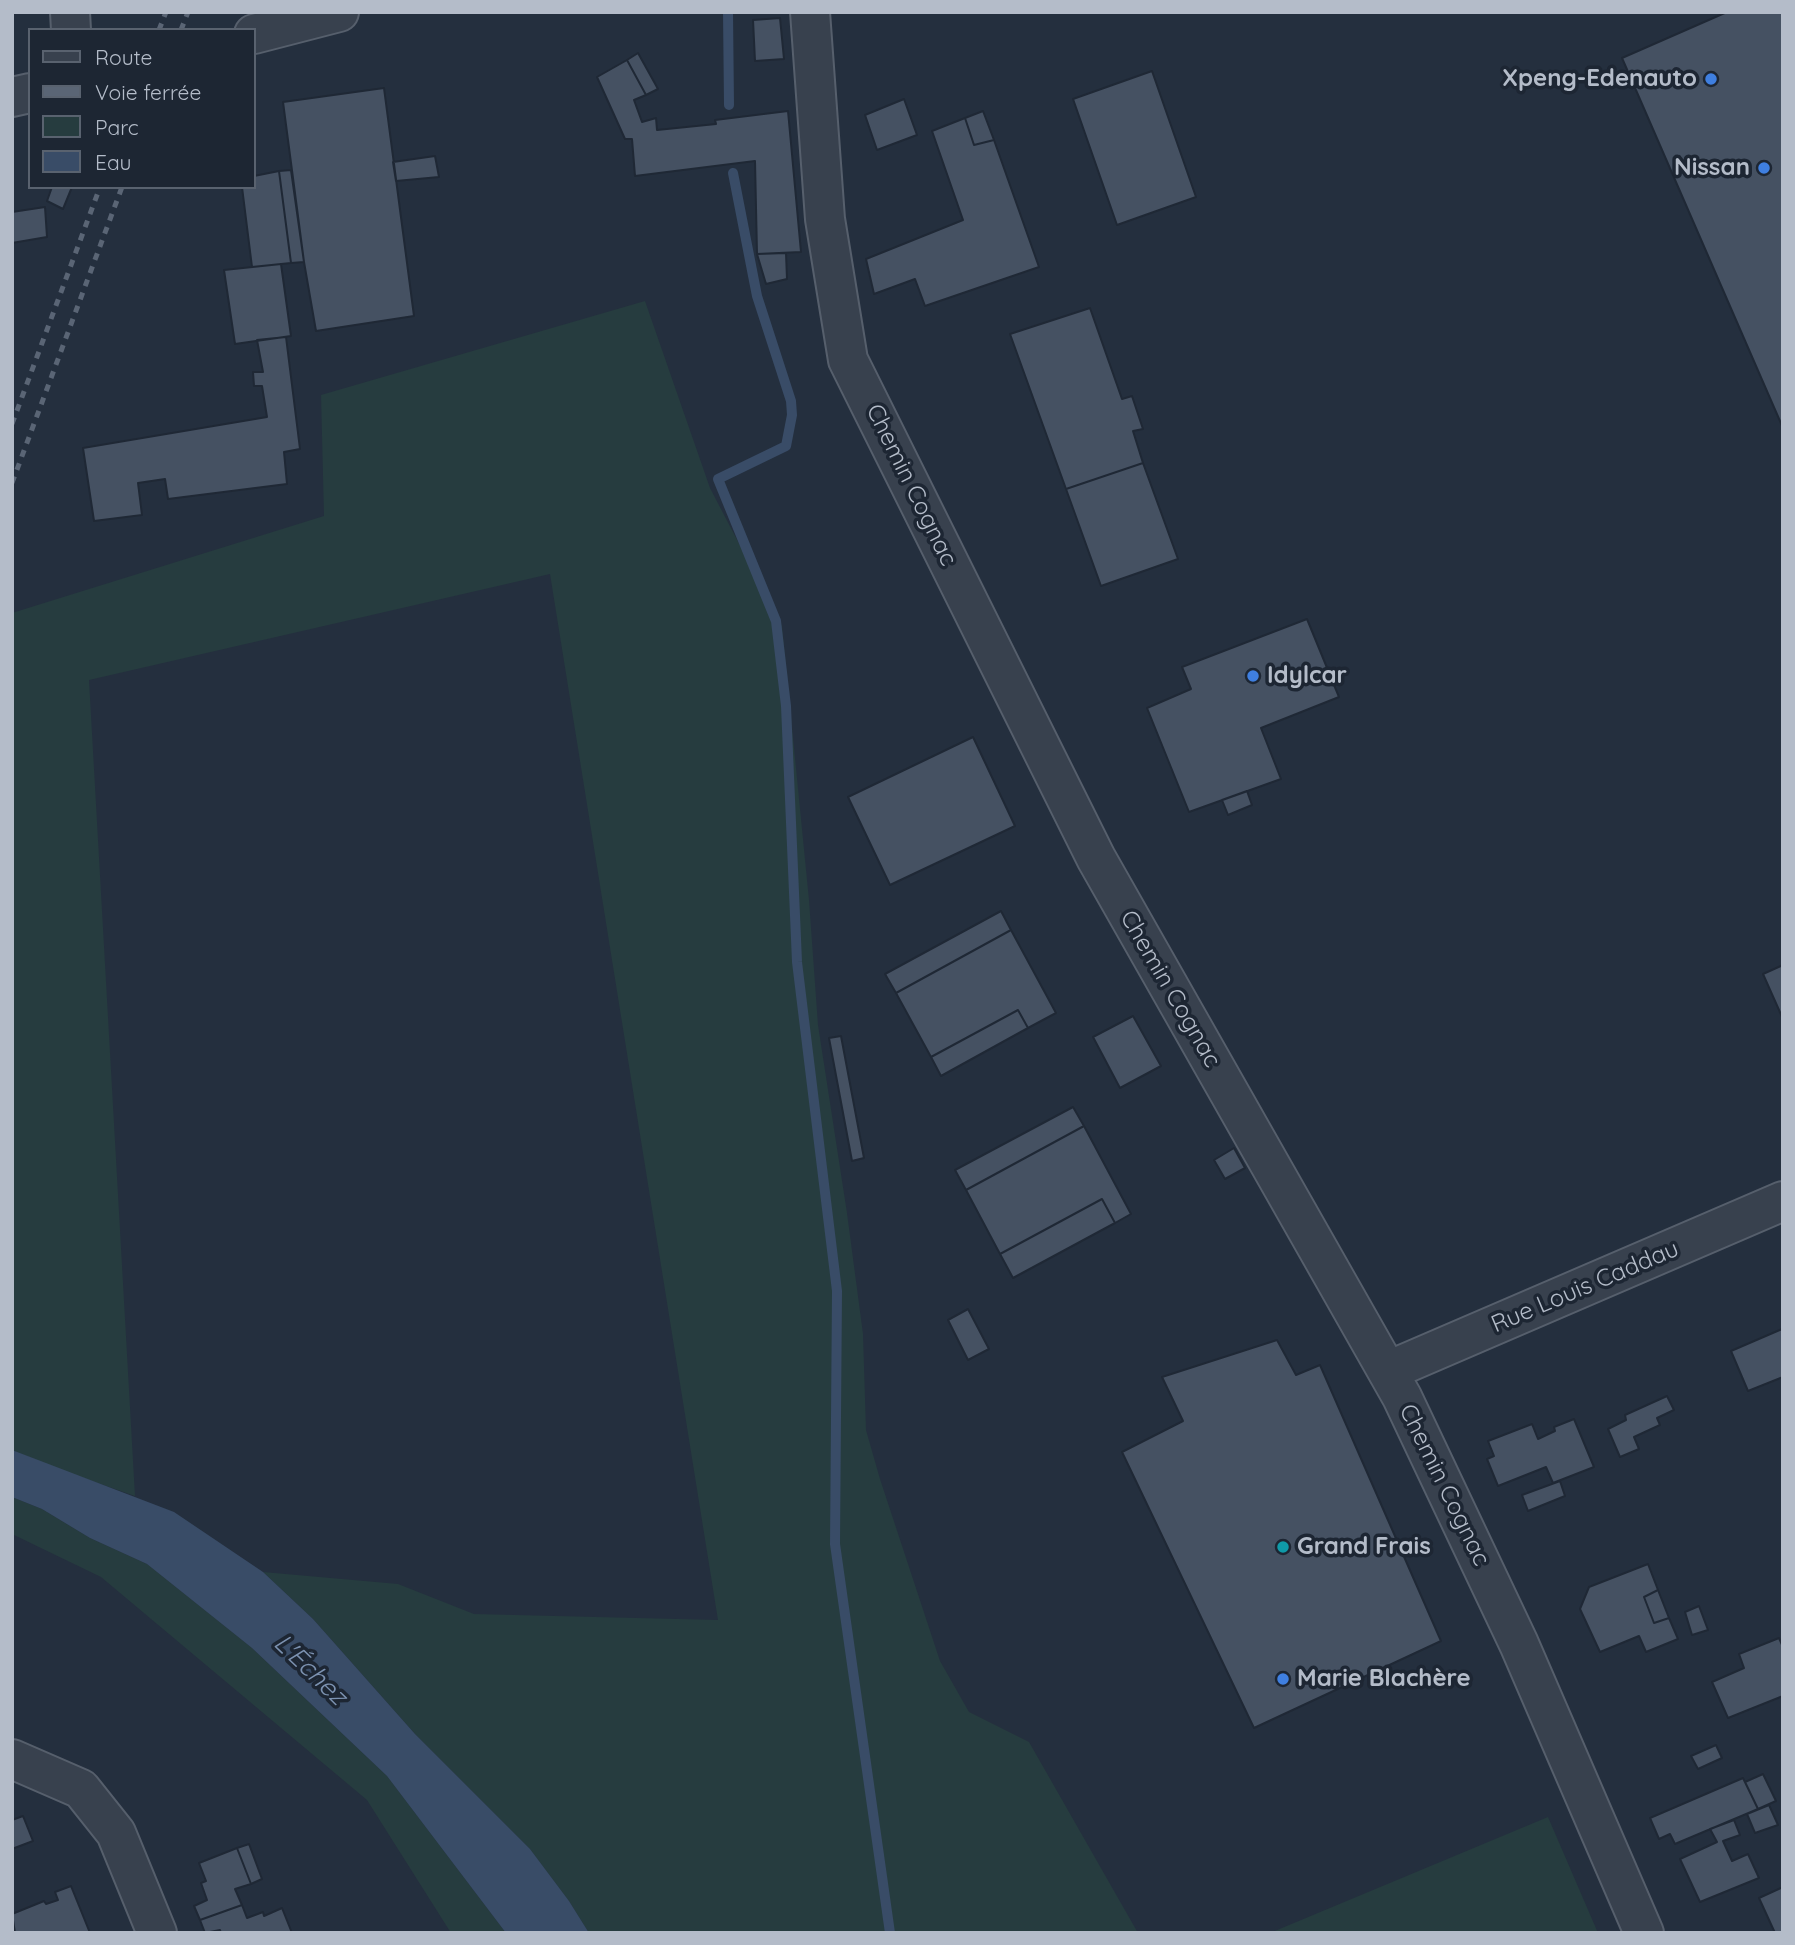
<!DOCTYPE html>
<meta charset="utf-8">
<style>
body{margin:0}
#map{position:relative;width:1795px;height:1945px;overflow:hidden;background:#242f3e;font-family:Quicksand,sans-serif}
canvas{display:block}
.frame{position:absolute;inset:0;border:14px solid #b4bcc9;pointer-events:none}
.legend{position:absolute;left:28px;top:28px;width:228px;height:161px;box-sizing:border-box;background:#1d2633;border:2px solid #59626f;margin:0;padding:9px 12px;list-style:none;font-size:21px;color:#b4bcc9}
.legend li{display:flex;align-items:center;gap:14px;height:35px}
.legend b{width:35px;border:2px solid #59626f}
</style>
<div id="map">
<canvas width="1795" height="1945"></canvas>
<div class="frame"></div>
<ul class="legend">
<li><b style="height:9px;background:#38414e"></b>Route</li>
<li><b style="height:9px;background:#5a6575"></b>Voie ferrée</li>
<li><b style="height:19px;background:#263c3f"></b>Parc</li>
<li><b style="height:19px;background:#394c67"></b>Eau</li>
</ul>
</div>
<script>
const ctx = document.querySelector('canvas').getContext('2d');
ctx.lineJoin = 'round';
function fill(path, color) {
  ctx.fillStyle = color;
  ctx.fill(path, 'evenodd');
}
function shape(rows) {
  const path = new Path2D();
  for (const r of rows) {
    path.moveTo(r[0], r[1]);
    for (let i = 2; i < r.length; i += 2) path.lineTo(r[i], r[i + 1]);
  }
  return path;
}
function stroke(path, color, width, dash) {
  ctx.strokeStyle = color;
  ctx.lineWidth = width;
  ctx.lineCap = dash ? 'butt' : 'round';
  ctx.setLineDash(dash || []);
  ctx.stroke(path);
}
function label(font, color, halo, rows, align = 'center') {
  ctx.font = font + ' Quicksand,sans-serif';
  ctx.lineWidth = 7;
  ctx.setLineDash([]);
  ctx.textBaseline = 'middle';
  ctx.strokeStyle = halo;
  ctx.fillStyle = color;
  for (const [text, x, y, turn = 0] of rows) {
    ctx.save();
    ctx.translate(x, y);
    ctx.rotate((+turn || 0) * Math.PI / 180);
    ctx.textAlign = isNaN(turn) ? turn : align;
    if (halo) ctx.strokeText(text, 0, 0);
    ctx.fillText(text, 0, 0);
    ctx.restore();
  }
}
fill(shape([
 [645,301,710,488,782,626,809,900,818,1025,847,1213,863,1334,866,1430,880,1479,940,1661,969,1712,1029,1742,1138,1933,589,1933,569,1901,530,1849,415,1734,313,1619,263,1572,398,1584,474,1614,718,1620,550,574,89,680,135,1496,63,1471,12,1450,12,613,324,516,321,395],
 [12,1497,42,1509,90,1538,147,1564,252,1648,387,1776,506,1933,451,1933,367,1800,101,1577,12,1534],
 [1548,1817,1598,1933,1270,1933]
]), '#263c3f');
fill(shape([
 [12,1450,174,1512,263,1572,313,1619,415,1734,530,1849,569,1901,589,1933,506,1933,387,1776,252,1648,147,1564,90,1538,42,1509,12,1497]
]), '#394c67');
stroke(shape([
 [728,12,729,105],
 [733,173,757,296,791,401,792,415,786,446,718,479,776,621,786,706,797,962,837,1291,835,1544,890,1933]
]), '#394c67', 10);
const building = shape([
 [1727,12,1783,12,1783,428,1622,58,1727,12],
 [780,18,784,59,755,61,753,20,780,18],
 [638,53,658,89,646,95,627,60,638,53],
 [627,60,646,95,634,100,642,122,656,118,657,130,716,124,715,120,788,111,801,252,757,254,755,161,635,176,632,139,625,139,597,77,627,60],
 [1152,71,1196,197,1117,225,1073,99,1152,71],
 [384,88,414,316,316,331,304,262,283,102,384,88],
 [904,99,917,135,877,150,865,115,904,99],
 [983,111,994,140,974,145,965,118,983,111],
 [965,118,974,145,994,140,1039,267,925,306,915,279,874,294,866,259,963,220,932,131,965,118],
 [435,156,439,177,396,181,393,162,435,156],
 [291,170,304,262,291,263,279,171,291,170],
 [279,171,291,263,252,267,242,187,254,187,254,176,279,171],
 [52,187,72,187,63,209,47,201,52,187],
 [45,207,47,237,12,243,12,212,45,207],
 [786,253,787,279,766,284,757,254,786,253],
 [281,264,291,336,235,344,224,270,281,264],
 [1090,308,1122,399,1132,396,1143,429,1133,431,1143,463,1066,489,1010,334,1090,308],
 [286,337,300,449,284,452,287,484,168,499,165,479,138,483,142,515,94,521,83,448,267,417,262,386,254,386,253,372,263,372,257,340,286,337],
 [1143,463,1178,559,1101,586,1066,489,1143,463],
 [1307,619,1339,697,1261,728,1281,779,1189,812,1147,708,1191,689,1182,667,1307,619],
 [973,737,1015,826,890,885,848,797,973,737],
 [1247,791,1252,805,1228,815,1222,800,1247,791],
 [1001,911,1011,930,896,993,885,974,1001,911],
 [1011,930,1056,1013,1028,1028,1018,1010,931,1057,896,993,1011,930],
 [1783,965,1783,1019,1763,974,1783,965],
 [1018,1010,1028,1028,941,1076,931,1057,1018,1010],
 [1133,1016,1161,1066,1120,1088,1093,1037,1133,1016],
 [841,1036,864,1158,852,1161,829,1038,841,1036],
 [1073,1107,1084,1126,966,1190,955,1170,1073,1107],
 [1084,1126,1131,1214,1115,1223,1102,1199,1000,1254,966,1190,1084,1126],
 [1234,1148,1245,1168,1225,1179,1214,1160,1234,1148],
 [1102,1199,1115,1223,1013,1278,1000,1254,1102,1199],
 [968,1309,989,1349,968,1360,948,1320,968,1309],
 [1782,1329,1783,1377,1748,1391,1731,1351,1782,1329],
 [1277,1340,1296,1375,1320,1365,1441,1641,1254,1728,1122,1452,1183,1421,1162,1377,1277,1340],
 [1667,1396,1674,1410,1657,1418,1660,1425,1634,1437,1639,1449,1620,1457,1608,1429,1626,1420,1625,1415,1667,1396],
 [1574,1419,1594,1467,1553,1483,1546,1467,1498,1486,1487,1459,1494,1456,1488,1441,1532,1424,1538,1439,1555,1431,1554,1427,1574,1419],
 [1560,1481,1565,1496,1528,1511,1522,1495,1560,1481],
 [1648,1564,1658,1590,1644,1597,1654,1623,1669,1618,1678,1639,1646,1652,1639,1636,1600,1652,1580,1609,1589,1587,1648,1564],
 [1658,1590,1669,1618,1654,1623,1644,1597,1658,1590],
 [1699,1606,1708,1630,1692,1635,1685,1612,1699,1606],
 [1779,1638,1783,1647,1783,1696,1728,1718,1712,1682,1744,1668,1739,1654,1779,1638],
 [1716,1745,1722,1758,1698,1769,1691,1756,1716,1745],
 [1763,1774,1776,1801,1758,1809,1745,1782,1763,1774],
 [1743,1778,1758,1809,1675,1844,1670,1834,1659,1839,1650,1818,1743,1778],
 [1769,1805,1778,1825,1755,1833,1747,1814,1769,1805],
 [23,1816,33,1841,12,1849,12,1820,23,1816],
 [1734,1820,1740,1835,1723,1841,1732,1861,1748,1854,1759,1878,1700,1902,1680,1859,1717,1842,1710,1829,1734,1820],
 [249,1844,262,1879,251,1884,237,1848,249,1844],
 [237,1848,251,1884,235,1889,242,1905,200,1920,194,1906,207,1900,201,1883,206,1881,199,1863,237,1848],
 [71,1886,90,1933,15,1933,12,1914,44,1901,46,1904,58,1900,55,1892,71,1886],
 [1783,1887,1783,1933,1775,1933,1759,1898,1783,1887],
 [242,1905,247,1918,263,1912,264,1916,282,1908,292,1933,221,1933,220,1930,205,1933,200,1920,242,1905]
]);
fill(building, '#455162');
stroke(building, '#1f2835', 2);
const minor = shape([
 [70,12,71,30],
 [810,12,825,219,848,360,1096,858,1402,1397,1519,1644,1644,1933],
 [254,34,339,12],
 [12,97,30,93],
 [1388,1371,1783,1201],
 [12,1759,81,1789,116,1833,157,1933]
]);
stroke(minor, '#565f6c', 42);
stroke(minor, '#38414e', 38);
stroke(shape([
 [159,30,166,12],
 [181,30,188,12],
 [12,424,100,187],
 [12,483,122,187]
]), '#5a6575', 5, [7, 7]);
for (const [x, y, r, color] of [
 [1711,79,7,"#3f7fe0"],
 [1764,168,7,"#3f7fe0"],
 [1253,676,7,"#3f7fe0"],
 [1283,1547,7,"#0f9aa8"],
 [1283,1679,7,"#3f7fe0"]
]) {
  const dot = new Path2D();
  dot.arc(x, y, r, 0, 2 * Math.PI);
  ctx.fillStyle = color;
  ctx.fill(dot);
  stroke(dot, '#1d2633', 2.5);
}
label('bold 24px', '#b4bcc9', '#1d2633', [
 ["Xpeng-Edenauto",1697,79,"right"],
 ["Nissan",1750,168,"right"],
 ["Idylcar",1267,676],
 ["Grand Frais",1297,1547],
 ["Marie Blachère",1297,1679]
], 'left');
label('24px', '#b4bcc9', '#1d2633', [
 ["Chemin Cognac",911,485,64],
 ["Chemin Cognac",1170,989,60],
 ["Rue Louis Caddau",1585,1287,-23],
 ["Chemin Cognac",1444,1485,64]
]);
label('italic 26px', '#7c92b1', '#1d2633', [
 ["L'Échez",310,1670,44]
]);
</script>
